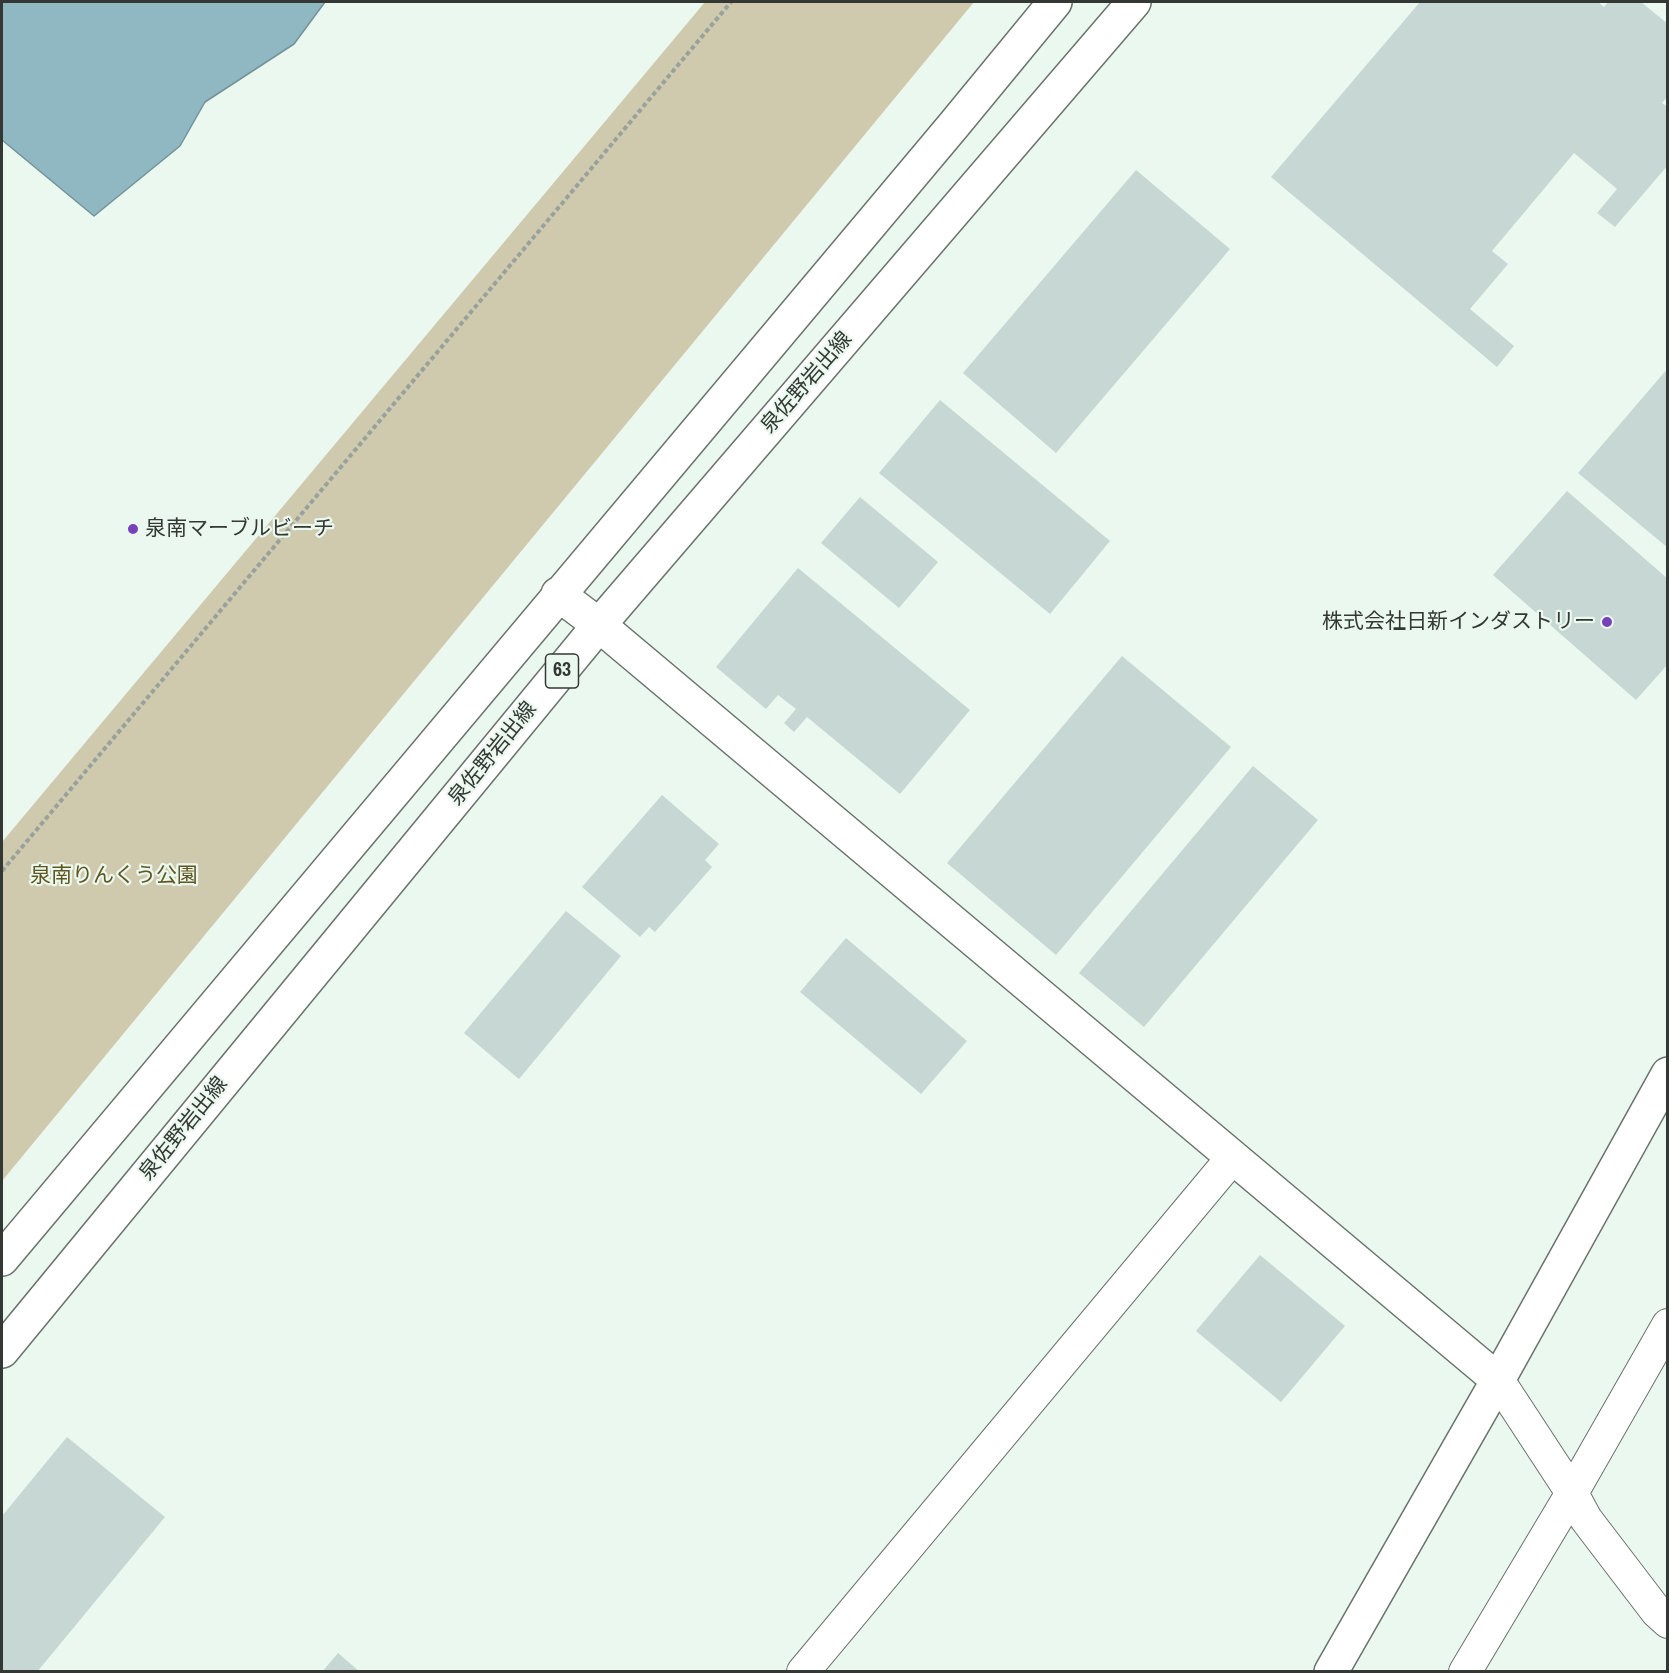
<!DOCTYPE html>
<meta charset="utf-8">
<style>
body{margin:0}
#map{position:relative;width:1669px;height:1673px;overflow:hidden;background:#ebf8ef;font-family:"Archivo Narrow",sans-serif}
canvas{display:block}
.frame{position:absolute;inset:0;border:3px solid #333834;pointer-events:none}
</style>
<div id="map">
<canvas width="1669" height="1673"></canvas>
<div class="frame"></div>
</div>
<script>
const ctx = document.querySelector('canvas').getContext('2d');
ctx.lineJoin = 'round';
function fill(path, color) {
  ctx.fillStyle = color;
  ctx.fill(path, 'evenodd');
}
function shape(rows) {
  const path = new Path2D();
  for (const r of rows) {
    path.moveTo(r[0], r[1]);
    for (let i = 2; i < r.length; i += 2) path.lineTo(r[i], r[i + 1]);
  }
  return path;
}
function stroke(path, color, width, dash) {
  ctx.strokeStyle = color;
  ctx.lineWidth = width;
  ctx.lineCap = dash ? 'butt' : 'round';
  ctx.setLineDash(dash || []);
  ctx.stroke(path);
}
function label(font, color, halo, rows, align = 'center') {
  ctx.font = font + ' "Archivo Narrow","Noto Sans JP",sans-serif';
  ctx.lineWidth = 4.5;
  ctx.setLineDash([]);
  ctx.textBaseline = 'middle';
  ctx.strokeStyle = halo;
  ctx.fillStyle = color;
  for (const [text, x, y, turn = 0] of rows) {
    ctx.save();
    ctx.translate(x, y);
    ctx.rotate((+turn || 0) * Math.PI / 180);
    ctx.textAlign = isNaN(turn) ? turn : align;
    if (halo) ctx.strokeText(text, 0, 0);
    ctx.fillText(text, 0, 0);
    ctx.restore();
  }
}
fill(shape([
 [705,2,974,2,2,1181,2,842]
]), '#cfcaae');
const water = shape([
 [2,2,325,2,294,44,205,102,180,146,94,216,2,140,2,2]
]);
fill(water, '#90b8c2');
stroke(water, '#749297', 1.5);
fill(shape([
 [1420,2,1598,2,1604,7,1608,2,1641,2,1668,24,1668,96,1662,103,1668,107,1668,165,1615,227,1597,213,1617,189,1574,153,1492,251,1508,264,1470,309,1514,346,1497,367,1271,177],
 [1136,170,1230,249,1056,453,963,373],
 [1668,368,1668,548,1578,473],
 [940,400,1110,541,1050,614,879,473],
 [1567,491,1668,579,1668,664,1636,700,1493,575],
 [860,497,938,562,899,608,821,543],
 [798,568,970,710,900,794,807,717,794,732,784,723,796,709,778,695,766,709,716,667],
 [1122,656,1231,747,1056,955,947,863],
 [1253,766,1318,820,1144,1027,1079,973],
 [662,795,719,844,705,860,712,867,655,932,649,927,640,937,582,887],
 [566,911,621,956,519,1079,464,1033],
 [846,938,967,1041,921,1094,800,992],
 [1260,1255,1345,1326,1281,1402,1196,1331],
 [67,1437,165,1517,37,1672,2,1672,2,1516],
 [338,1653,360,1672,322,1672]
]), '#c6d7d4');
const street = shape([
 [1498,1380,1572,1493,1586,1519,1657,1612,1668,1622],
 [803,1672,1233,1157],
 [1465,1672,1572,1493,1668,1325]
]);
const secondary = shape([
 [558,594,599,625,1498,1380],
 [1331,1672,1498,1380,1668,1074]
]);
const primary = shape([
 [2,1259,953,126,1055,2],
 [2,1351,599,625,1134,2]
]);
stroke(street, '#68736b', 34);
stroke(secondary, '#68736b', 36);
stroke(primary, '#68736b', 36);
stroke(shape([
 [2,871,731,2]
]), '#98a19b', 4, [4.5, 3]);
stroke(street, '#fff', 32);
stroke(secondary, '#fff', 33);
stroke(primary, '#fff', 33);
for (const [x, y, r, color] of [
 [133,529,6,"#7742b9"],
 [1607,622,6,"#7742b9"]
]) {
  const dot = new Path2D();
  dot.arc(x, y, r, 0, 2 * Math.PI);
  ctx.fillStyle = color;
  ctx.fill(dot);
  stroke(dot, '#ebf8ef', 2);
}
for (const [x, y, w] of [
 [562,671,33]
]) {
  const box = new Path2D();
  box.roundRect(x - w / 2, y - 17, w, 34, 4.5);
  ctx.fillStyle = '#ebf8ef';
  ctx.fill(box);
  stroke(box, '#333834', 1.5);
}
label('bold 20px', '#333834', null, [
 ["63",562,671]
]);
label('21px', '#333834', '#ebf8ef', [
 ["泉佐野岩出線",807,383,-49],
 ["泉佐野岩出線",493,754,-51],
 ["泉佐野岩出線",184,1129,-51]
]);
label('21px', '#333834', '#ebf8ef', [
 ["泉南マーブルビーチ",145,529],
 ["株式会社日新インダストリー",1595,622,"right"]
], 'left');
label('21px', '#60561f', '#ebf8ef', [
 ["泉南りんくう公園",114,876]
]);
</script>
